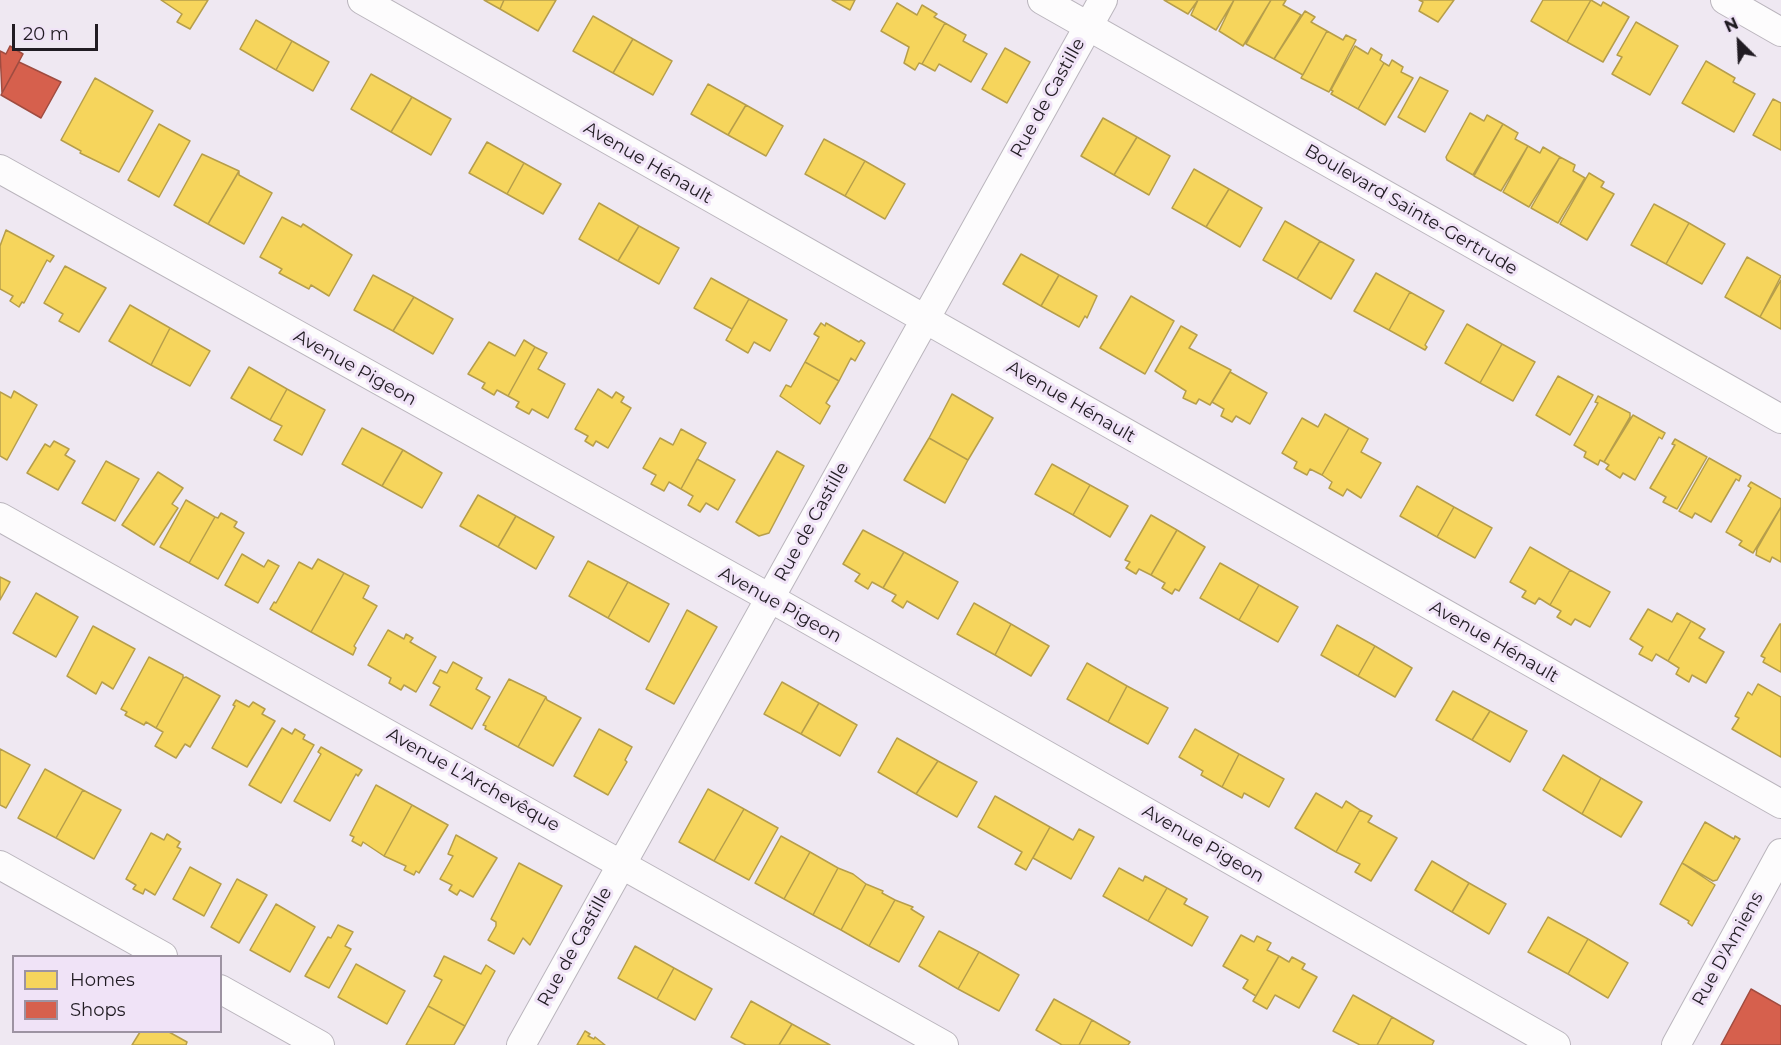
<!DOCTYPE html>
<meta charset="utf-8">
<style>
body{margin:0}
#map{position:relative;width:1781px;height:1045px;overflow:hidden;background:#efe8f2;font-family:Montserrat,sans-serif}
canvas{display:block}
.legend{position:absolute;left:12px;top:955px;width:210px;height:78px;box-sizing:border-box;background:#f0e3f7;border:2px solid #9d93a2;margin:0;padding:8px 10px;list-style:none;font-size:18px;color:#211c23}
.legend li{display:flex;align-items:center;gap:12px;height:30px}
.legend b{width:30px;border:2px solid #9d93a2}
.north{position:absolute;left:1709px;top:12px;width:60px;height:60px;-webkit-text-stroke:4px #f0e3f7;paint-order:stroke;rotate:336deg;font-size:16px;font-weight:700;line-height:24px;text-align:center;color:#211c23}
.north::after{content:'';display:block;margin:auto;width:21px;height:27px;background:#211c23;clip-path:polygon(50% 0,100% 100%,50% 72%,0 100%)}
.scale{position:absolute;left:12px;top:24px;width:86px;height:27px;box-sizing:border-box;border:3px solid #211c23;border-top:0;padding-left:8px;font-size:18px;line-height:21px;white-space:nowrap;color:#211c23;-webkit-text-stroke:4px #f0e3f7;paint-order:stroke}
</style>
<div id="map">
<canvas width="1781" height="1045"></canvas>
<ul class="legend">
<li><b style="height:16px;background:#f6d55c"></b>Homes</li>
<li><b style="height:16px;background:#d6604d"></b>Shops</li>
</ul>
<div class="north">N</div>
<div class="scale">20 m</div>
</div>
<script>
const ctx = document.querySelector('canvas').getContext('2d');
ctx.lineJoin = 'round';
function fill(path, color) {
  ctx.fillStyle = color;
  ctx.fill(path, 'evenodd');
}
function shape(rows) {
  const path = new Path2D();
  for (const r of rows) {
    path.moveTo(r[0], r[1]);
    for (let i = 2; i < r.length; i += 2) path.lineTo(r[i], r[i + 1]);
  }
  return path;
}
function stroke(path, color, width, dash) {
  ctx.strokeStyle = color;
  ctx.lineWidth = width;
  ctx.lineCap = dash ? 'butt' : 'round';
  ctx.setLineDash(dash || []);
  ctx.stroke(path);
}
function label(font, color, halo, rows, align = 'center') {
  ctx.font = font + ' Montserrat,sans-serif';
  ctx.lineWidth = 6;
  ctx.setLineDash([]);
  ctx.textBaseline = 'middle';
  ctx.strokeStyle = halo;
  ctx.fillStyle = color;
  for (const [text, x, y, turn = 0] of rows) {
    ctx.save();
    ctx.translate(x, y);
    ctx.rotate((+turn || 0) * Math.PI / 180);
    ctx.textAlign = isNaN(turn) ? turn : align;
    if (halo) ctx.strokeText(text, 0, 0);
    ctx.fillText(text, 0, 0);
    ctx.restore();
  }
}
const homes = shape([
 [161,0,208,0,190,29,177,22,182,14,161,0],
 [484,0,504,0,500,9,484,0],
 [504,0,556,0,538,31,500,9,504,0],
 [832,0,855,0,850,10,832,0],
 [1164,0,1198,0,1188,14,1164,0],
 [1198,0,1234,0,1216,30,1191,15,1198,0],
 [1234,0,1271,0,1243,46,1219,31,1234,0],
 [1271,0,1286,0,1283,5,1301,15,1274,59,1246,44,1271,0],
 [1419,0,1454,0,1438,22,1419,11,1423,2,1419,0],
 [1543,0,1591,0,1567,42,1531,21,1543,0],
 [1591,0,1601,6,1603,2,1629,17,1603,62,1567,42,1591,0],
 [897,3,917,15,922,5,937,14,934,17,945,23,922,64,919,63,915,70,904,63,909,47,881,31,897,3],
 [1305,11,1315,17,1311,22,1327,31,1303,75,1274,59,1305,11],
 [593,16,633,39,613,73,573,51,593,16],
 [256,20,292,41,276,70,240,49,256,20],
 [1636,22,1678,46,1650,95,1612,74,1622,57,1617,55,1636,22],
 [945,23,966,35,963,41,987,54,971,82,939,64,935,71,922,64,945,23],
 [1327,31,1343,40,1346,35,1356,40,1329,92,1301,78,1327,31],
 [633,39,672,61,653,95,613,73,633,39],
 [292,41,329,62,313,91,276,70,292,41],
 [1355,46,1368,54,1371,48,1382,55,1380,60,1384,63,1358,109,1331,94,1333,91,1331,90,1355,46],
 [1005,48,1030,62,1007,103,982,89,1005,48],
 [1392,60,1403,67,1401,72,1413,78,1385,125,1358,109,1384,63,1389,66,1392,60],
 [1706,61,1735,78,1733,82,1755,94,1734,132,1682,103,1706,61],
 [371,74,412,97,391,132,351,109,371,74],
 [1420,77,1448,91,1425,132,1398,117,1420,77],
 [95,78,153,111,119,172,80,153,81,151,61,140,95,78],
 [708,84,746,105,728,135,691,114,708,84],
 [412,97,451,119,431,155,391,132,412,97],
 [1773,99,1781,103,1781,150,1753,135,1773,99],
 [746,105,783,126,766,156,728,135,746,105],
 [1470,113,1484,121,1487,115,1503,124,1473,175,1447,160,1446,157,1470,113],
 [1103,118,1137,137,1114,175,1081,156,1103,118],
 [159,124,190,141,159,197,128,180,159,124],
 [1503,124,1518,133,1515,139,1528,146,1501,191,1474,176,1503,124],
 [1137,137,1170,156,1149,195,1114,175,1137,137],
 [824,139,865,161,845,196,805,174,824,139],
 [487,142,524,163,507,194,469,173,487,142],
 [1528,146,1540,153,1543,147,1560,157,1529,207,1503,192,1528,146],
 [202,154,239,171,208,224,174,205,202,154],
 [1560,157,1575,165,1573,171,1585,178,1558,223,1531,208,1560,157],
 [865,161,905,184,885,219,845,196,865,161],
 [524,163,561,184,543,214,507,194,524,163],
 [1194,169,1229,189,1206,227,1172,208,1194,169],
 [239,171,239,175,272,193,244,244,208,224,239,171],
 [1589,173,1604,182,1601,187,1614,194,1587,240,1560,224,1589,173],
 [1229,189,1262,208,1240,247,1206,227,1229,189],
 [599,203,639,226,618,261,579,239,599,203],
 [1654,204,1689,223,1666,264,1631,245,1654,204],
 [282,217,301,227,303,224,352,255,329,296,311,285,309,289,279,273,282,269,260,257,282,217],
 [1285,221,1320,241,1297,279,1263,260,1285,221],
 [1689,223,1725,244,1702,284,1666,264,1689,223],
 [639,226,679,248,659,284,618,261,639,226],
 [6,230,54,256,50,262,47,260,24,303,22,302,19,307,10,301,13,296,0,289,0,246,6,230],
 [1320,241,1354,260,1331,299,1297,279,1320,241],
 [1021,254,1059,275,1041,306,1003,284,1021,254],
 [1747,257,1781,276,1760,317,1725,297,1747,257],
 [65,266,106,288,79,332,59,321,63,314,44,303,65,266],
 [1376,273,1410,292,1389,330,1354,311,1376,273],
 [373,275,414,297,393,331,354,310,373,275],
 [1059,275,1097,296,1087,318,1085,316,1079,327,1041,306,1059,275],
 [711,278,749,299,732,329,694,308,711,278],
 [1781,280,1781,329,1760,317,1781,280],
 [1410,292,1444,311,1425,345,1427,347,1425,350,1389,330,1410,292],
 [1131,296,1174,321,1145,374,1100,348,1131,296],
 [414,297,453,319,433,354,393,331,414,297],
 [749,299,787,320,770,351,754,342,748,353,726,340,749,299],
 [130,305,170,328,151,365,109,341,130,305],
 [821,323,825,326,826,323,859,342,861,340,865,343,855,361,851,358,839,381,805,362,819,337,814,334,821,323],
 [1467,324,1502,344,1480,383,1445,363,1467,324],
 [1181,326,1197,335,1189,348,1231,370,1210,405,1199,399,1196,404,1183,398,1186,391,1155,371,1181,326],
 [170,328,210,351,190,386,151,365,170,328],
 [524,340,535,347,508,396,497,390,494,395,482,388,485,383,468,374,489,342,515,356,524,340],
 [1502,344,1535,362,1513,401,1480,383,1502,344],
 [535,347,547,353,538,369,565,384,548,418,532,409,529,414,516,407,519,402,508,396,535,347],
 [805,362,839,381,826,403,830,406,820,424,780,396,786,385,791,387,805,362],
 [249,367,287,389,270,420,231,398,249,367],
 [1230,372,1267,393,1250,424,1236,416,1232,422,1221,416,1224,409,1212,402,1230,372],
 [1558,376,1593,395,1570,435,1536,415,1558,376],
 [287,389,325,410,302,455,274,440,282,426,270,420,287,389],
 [598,389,612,398,616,392,624,397,621,402,631,408,608,448,596,441,593,446,585,441,588,436,575,429,598,389],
 [14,391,37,405,7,460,0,456,0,392,11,398,14,391],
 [952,394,993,418,968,460,929,438,952,394],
 [1598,396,1630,413,1630,417,1604,462,1600,460,1598,465,1584,457,1586,452,1574,445,1598,403,1595,402,1598,396],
 [1325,414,1349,428,1322,475,1310,469,1307,475,1294,468,1297,462,1282,453,1302,418,1318,427,1325,414],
 [1633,415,1665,433,1662,439,1659,437,1635,480,1623,473,1620,478,1606,469,1609,465,1604,462,1633,415],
 [362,428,403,450,382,486,342,464,362,428],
 [1349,428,1368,439,1361,452,1381,463,1361,498,1347,489,1343,496,1329,488,1332,482,1322,475,1349,428],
 [681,429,706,443,681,489,669,482,664,491,651,484,656,475,643,468,660,438,673,445,681,429],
 [929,438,968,460,945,503,904,480,929,438],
 [1675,439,1707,457,1677,509,1663,502,1666,497,1650,488,1675,445,1672,444,1675,439],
 [54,441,69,449,65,455,75,461,58,490,27,473,45,444,50,447,54,441],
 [403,450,442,473,422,508,382,486,403,450],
 [777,451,804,466,769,533,759,536,736,522,777,451],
 [1709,458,1741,476,1739,481,1736,479,1711,522,1695,513,1692,518,1679,511,1709,458],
 [697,459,735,480,718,510,706,503,700,512,688,505,693,496,681,489,697,459],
 [106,461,139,479,115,521,82,503,106,461],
 [1052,464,1090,485,1073,515,1035,494,1052,464],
 [158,472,183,488,172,504,178,508,154,545,122,525,158,472],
 [1751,482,1781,499,1781,507,1753,553,1739,545,1742,541,1726,532,1751,488,1748,486,1751,482],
 [1090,485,1128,506,1110,537,1073,515,1090,485],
 [1417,486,1454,507,1437,537,1400,516,1417,486],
 [478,495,516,516,498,547,460,526,478,495],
 [186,500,215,517,189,563,160,547,186,500],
 [1454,507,1492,528,1475,558,1437,537,1454,507],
 [1781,507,1781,562,1772,557,1770,562,1756,555,1757,549,1781,507],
 [221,513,237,522,234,527,244,533,218,579,189,563,215,517,218,518,221,513],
 [1151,515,1177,530,1151,575,1139,569,1136,574,1126,568,1130,562,1125,560,1151,515],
 [516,516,554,537,536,569,498,547,516,516],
 [863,530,904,552,883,588,872,582,868,589,855,581,860,574,843,564,863,530],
 [1177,530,1205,547,1179,591,1175,589,1172,594,1162,588,1165,583,1151,575,1177,530],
 [1530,547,1570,570,1550,605,1539,598,1535,604,1522,597,1526,591,1510,582,1530,547],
 [904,552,958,582,938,619,907,601,903,608,892,601,896,595,883,588,904,552],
 [242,554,264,567,268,560,279,566,258,603,225,585,242,554],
 [318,559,344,573,311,632,270,609,274,602,276,603,299,562,312,569,318,559],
 [588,561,628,582,608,618,569,596,588,561],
 [1220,563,1259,585,1239,620,1200,598,1220,563],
 [1570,570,1610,592,1590,627,1575,619,1571,625,1557,617,1561,611,1550,605,1570,570],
 [344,573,369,586,363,598,377,606,354,646,356,648,353,655,311,632,344,573],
 [0,577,10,582,0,600,0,577],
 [628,582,669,604,649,642,608,618,628,582],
 [1259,585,1298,607,1278,642,1239,620,1259,585],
 [36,593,78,617,56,657,13,633,36,593],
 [974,603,1011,624,995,655,957,634,974,603],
 [1648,609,1672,622,1677,613,1691,621,1668,661,1656,654,1652,661,1639,654,1643,647,1630,639,1648,609],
 [687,610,717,627,674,704,646,689,687,610],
 [1691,621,1705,629,1699,638,1724,652,1706,683,1692,675,1689,682,1676,674,1679,668,1668,661,1691,621],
 [1011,624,1049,646,1031,676,995,655,1011,624],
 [1780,624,1781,624,1781,672,1763,662,1765,658,1761,656,1780,624],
 [1337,625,1375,646,1358,676,1321,655,1337,625],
 [93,626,135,649,113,689,102,682,96,694,67,676,93,626],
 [388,630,404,639,406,634,413,638,410,642,436,657,416,692,404,685,401,690,389,683,391,678,368,665,388,630],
 [1375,646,1412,668,1395,697,1358,676,1375,646],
 [149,657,183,675,183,678,156,728,146,722,144,725,125,715,127,712,121,709,149,657],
 [453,662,482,678,476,689,490,697,472,729,430,705,440,687,433,683,440,670,447,673,453,662],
 [1087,663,1127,686,1108,722,1067,699,1087,663],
 [186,677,220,696,190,747,185,744,176,758,155,746,163,732,156,728,183,678,186,677],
 [509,679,546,697,518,747,485,729,486,726,483,725,509,679],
 [782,682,819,703,801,734,764,714,782,682],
 [1758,684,1781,697,1781,757,1732,729,1739,718,1735,716,1748,692,1752,695,1758,684],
 [1127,686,1168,708,1148,744,1108,722,1127,686],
 [1453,691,1490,711,1472,740,1436,720,1453,691],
 [546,697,547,700,581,718,553,766,518,747,546,697],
 [236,700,249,707,253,702,265,709,262,714,275,721,247,767,212,748,235,706,233,705,236,700],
 [819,703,857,725,840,756,801,734,819,703],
 [1490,711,1527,731,1510,762,1472,740,1490,711],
 [282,728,292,734,295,729,305,735,303,739,314,745,281,803,249,785,282,728],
 [599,729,632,747,625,760,627,762,608,795,574,776,599,729],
 [1195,729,1239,754,1222,787,1201,775,1203,771,1179,757,1195,729],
 [897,738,938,761,916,794,878,772,897,738],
 [321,747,362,770,358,776,356,774,330,821,294,801,321,754,318,752,321,747],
 [0,749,30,765,6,808,0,805,0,749],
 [1239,754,1284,779,1269,807,1244,793,1242,798,1222,787,1239,754],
 [1563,755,1601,778,1582,814,1543,790,1563,755],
 [938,761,977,782,957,817,916,794,938,761],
 [45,769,83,790,56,838,18,818,45,769],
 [1601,778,1642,802,1621,837,1582,814,1601,778],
 [376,785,412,805,384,856,363,842,361,846,352,841,354,837,350,835,376,785],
 [708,789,744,809,714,861,679,842,708,789],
 [83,790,121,810,94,859,56,838,83,790],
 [1316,793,1342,808,1346,801,1360,810,1336,852,1295,828,1316,793],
 [995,796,1050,827,1026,870,1015,864,1022,852,978,827,995,796],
 [412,805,448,825,419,873,416,871,414,875,404,870,406,866,384,856,412,805],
 [744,809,778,828,749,880,714,861,744,809],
 [1360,810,1372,816,1368,822,1397,838,1371,881,1355,872,1360,864,1336,852,1360,810],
 [1705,822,1734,839,1735,836,1740,839,1717,880,1713,881,1682,863,1705,822],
 [1050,827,1073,840,1079,829,1094,837,1071,879,1033,858,1050,827],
 [151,833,164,840,167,834,180,842,177,847,181,849,155,895,145,889,143,894,133,889,136,885,126,879,151,833],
 [456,835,497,858,473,897,460,890,457,895,449,890,452,885,440,879,453,856,448,854,456,835],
 [781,836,810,852,784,899,755,883,781,836],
 [810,852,838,868,813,915,784,899,810,852],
 [1432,861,1469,883,1452,912,1415,890,1432,861],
 [519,863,562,886,530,945,523,938,514,954,488,940,496,926,496,922,491,919,519,863],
 [1682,863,1715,885,1692,926,1688,923,1689,921,1660,904,1682,863],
 [190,867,221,884,204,916,173,899,190,867],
 [838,868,853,874,866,884,841,930,813,915,838,868],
 [1119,868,1143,881,1145,876,1167,888,1148,921,1103,896,1119,868],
 [237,879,267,895,239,943,211,927,237,879],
 [1469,883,1506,904,1489,934,1452,912,1469,883],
 [866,884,883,891,882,893,895,900,869,946,841,930,866,884],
 [1167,888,1187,899,1184,904,1208,917,1192,946,1148,921,1167,888],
 [895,900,913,907,911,909,924,917,899,962,869,946,895,900],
 [276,904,315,927,290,972,250,950,276,904],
 [1548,917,1588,939,1568,974,1528,952,1548,917],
 [338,925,353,932,345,946,351,949,329,988,305,976,328,937,331,938,338,925],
 [939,931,979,952,958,989,919,966,939,931],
 [1241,935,1254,942,1257,936,1271,943,1267,950,1279,956,1256,996,1243,988,1248,980,1223,966,1241,935],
 [1588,939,1628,963,1608,998,1568,974,1588,939],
 [635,946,674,968,657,999,618,978,635,946],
 [979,952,1019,975,999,1011,958,989,979,952],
 [444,956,481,974,486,965,495,971,465,1026,428,1006,442,980,434,976,444,956],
 [1279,956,1289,962,1292,957,1305,964,1302,969,1317,977,1299,1008,1275,995,1267,1009,1253,1001,1279,956],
 [356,964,405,991,387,1024,338,997,356,964],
 [674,968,712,989,695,1020,657,999,674,968],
 [1353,995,1392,1017,1377,1045,1360,1045,1333,1031,1353,995],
 [1054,999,1092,1020,1079,1045,1062,1045,1036,1030,1054,999],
 [751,1001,792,1024,779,1045,746,1045,731,1037,751,1001],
 [428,1006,465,1026,454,1045,406,1045,428,1006],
 [1392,1017,1434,1041,1432,1045,1377,1045,1392,1017],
 [1092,1020,1130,1042,1128,1045,1079,1045,1092,1020],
 [792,1024,830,1045,779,1045,792,1024],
 [585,1031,590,1034,588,1036,594,1039,595,1037,605,1045,577,1045,585,1031],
 [140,1032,169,1032,187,1042,186,1045,132,1045,140,1032]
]);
fill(homes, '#f6d55c');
stroke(homes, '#b69e4b', 1.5);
const shops = shape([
 [10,46,23,54,2,93,0,51,6,54,10,46],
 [19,62,61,82,41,118,1,95,19,62],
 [1751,989,1781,1006,1781,1045,1721,1045,1751,989]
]);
fill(shops, '#d6604d');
stroke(shops, '#a04c40', 1.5);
const minor = shape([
 [362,0,1781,804],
 [1042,0,1781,419],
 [1725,0,1781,32],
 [0,169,770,598,1556,1045],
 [0,517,944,1045],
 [0,865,163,956],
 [220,989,320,1045],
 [521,1045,1103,0],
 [1676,1045,1781,853]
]);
stroke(minor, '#bab5bd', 30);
stroke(minor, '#fdfcfd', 28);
label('18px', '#211c23', '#f0e3f7', [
 ["Rue de Castille",1048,98,-61],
 ["Avenue Hénault",648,163,30],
 ["Boulevard Sainte-Gertrude",1411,210,30],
 ["Avenue Pigeon",355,368,29],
 ["Avenue Hénault",1071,402,30],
 ["Rue de Castille",812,522,-61],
 ["Avenue Pigeon",780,605,29],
 ["Avenue Hénault",1494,642,30],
 ["Avenue L'Archevêque",473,780,29],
 ["Avenue Pigeon",1203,844,30],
 ["Rue de Castille",575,947,-61],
 ["Rue D'Amiens",1728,949,-61]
]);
</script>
